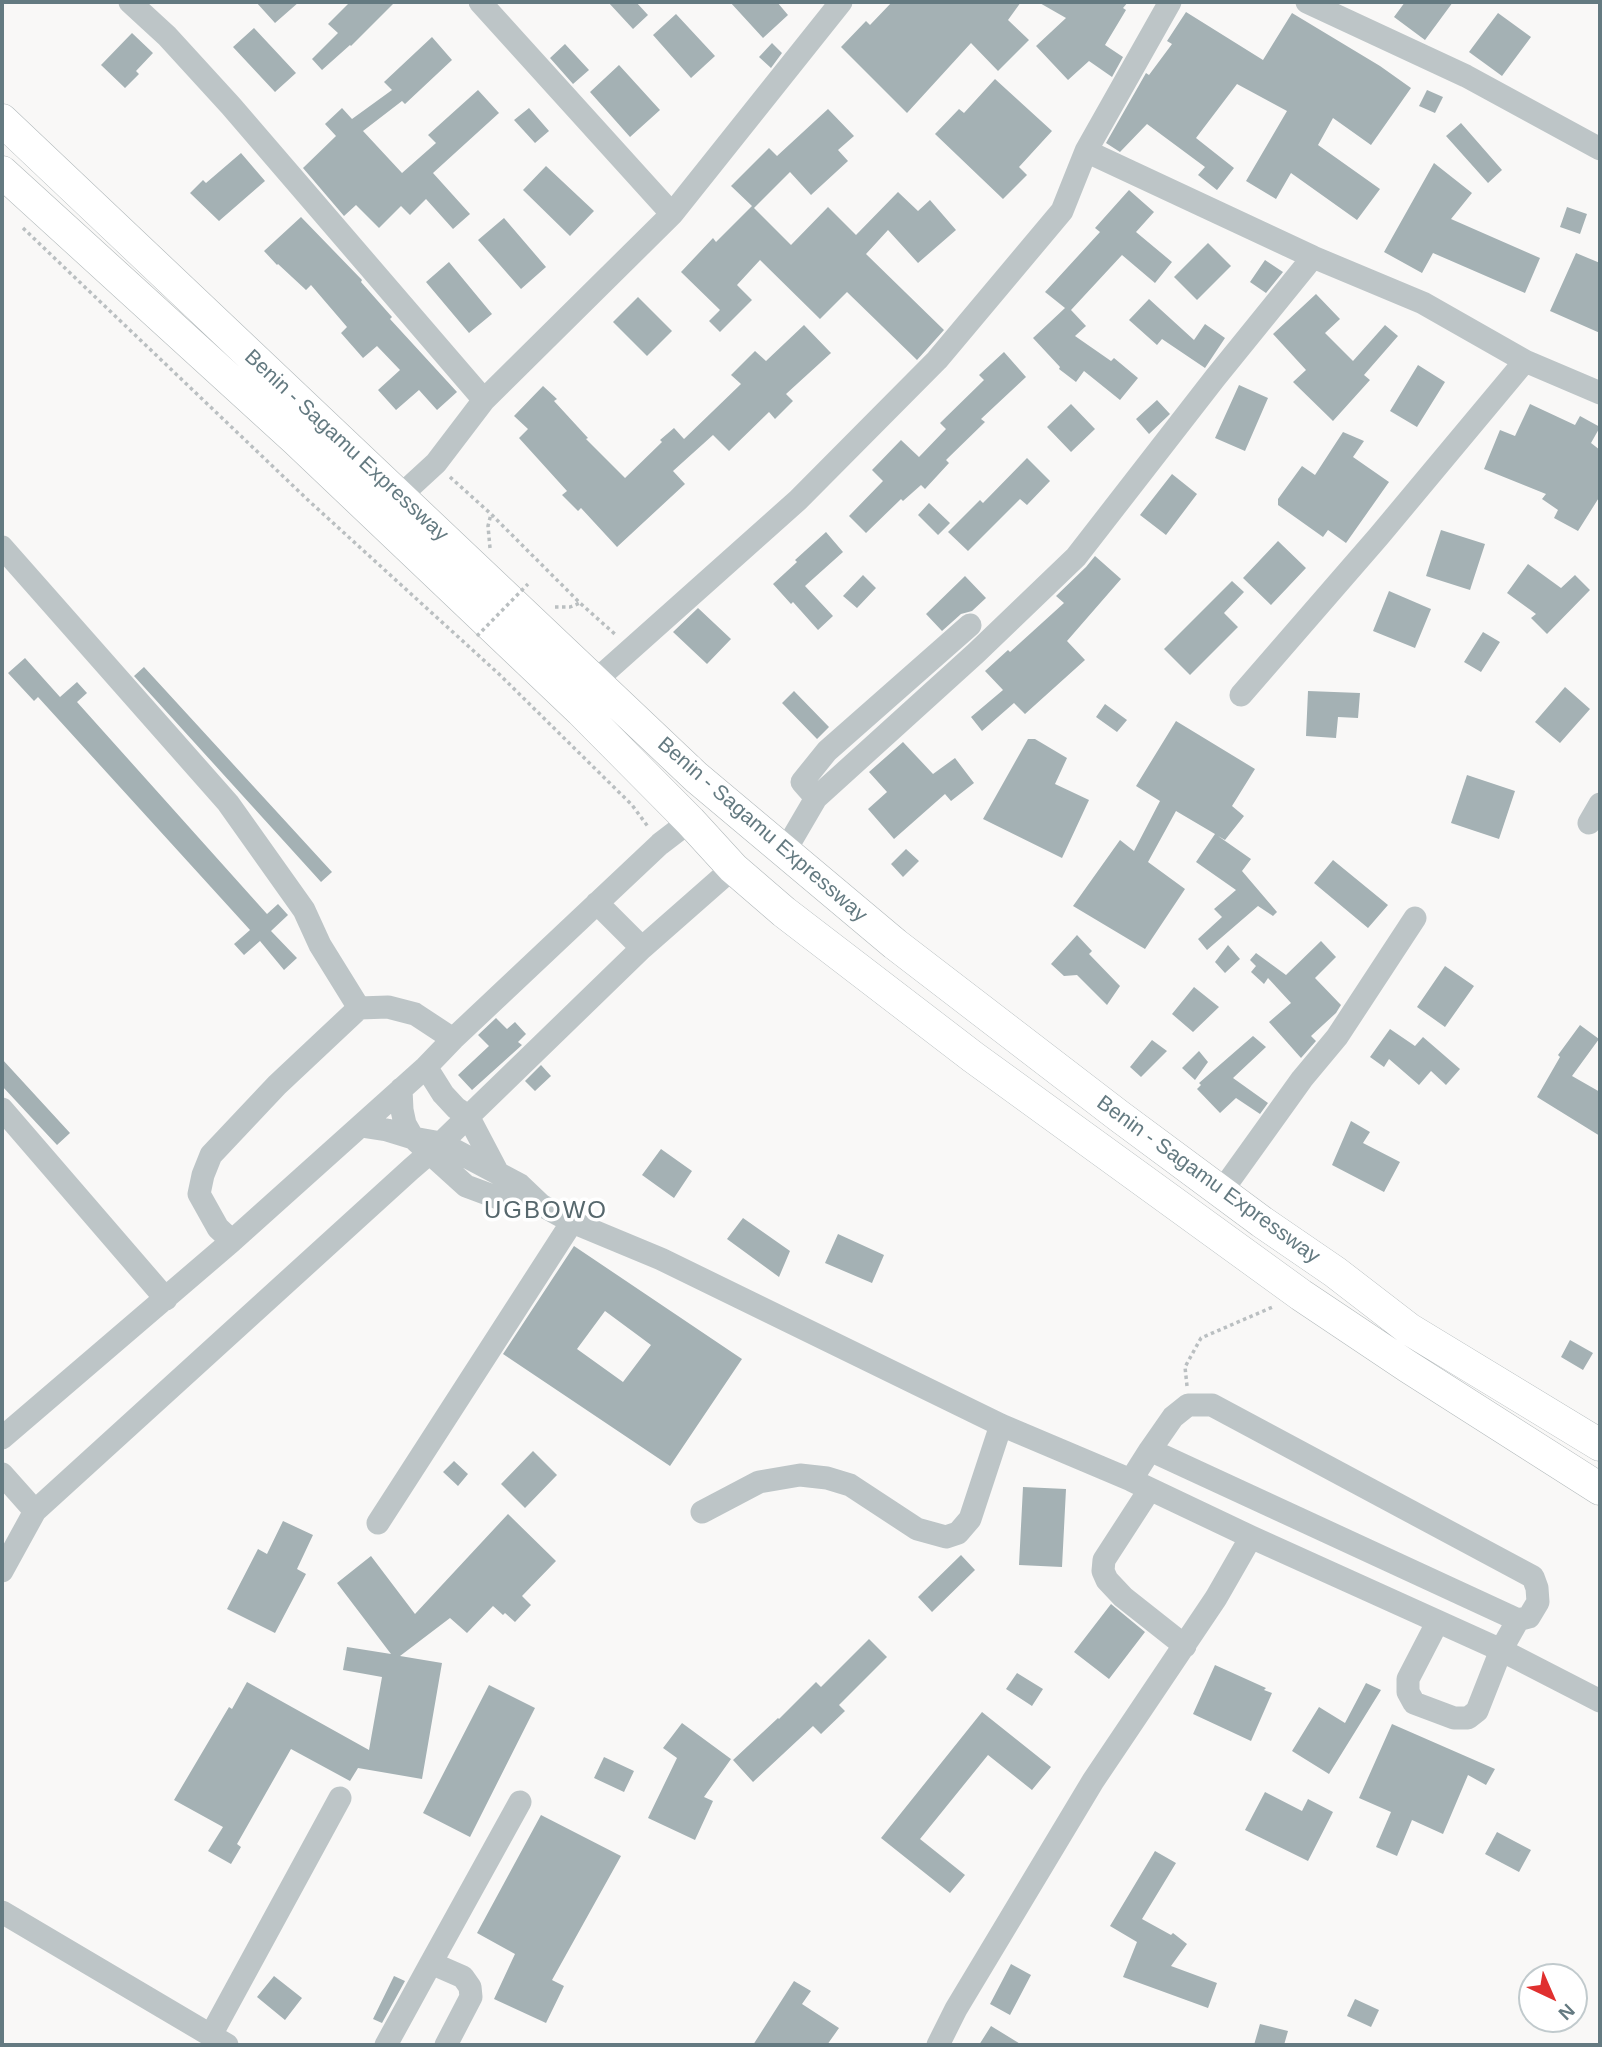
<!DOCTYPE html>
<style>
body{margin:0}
#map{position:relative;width:1602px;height:2047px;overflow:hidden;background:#f9f8f7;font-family:Helvetica,sans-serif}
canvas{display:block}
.frame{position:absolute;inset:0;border:4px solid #647a81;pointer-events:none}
.north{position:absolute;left:1518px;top:1963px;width:70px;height:70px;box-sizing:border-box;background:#fff;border:2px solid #c1cacd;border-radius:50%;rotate:136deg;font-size:19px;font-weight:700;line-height:28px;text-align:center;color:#647a81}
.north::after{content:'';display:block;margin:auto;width:24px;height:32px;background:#e0302f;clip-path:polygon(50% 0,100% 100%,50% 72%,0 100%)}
</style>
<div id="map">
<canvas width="1602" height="2047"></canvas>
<div class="frame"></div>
<div class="north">N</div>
</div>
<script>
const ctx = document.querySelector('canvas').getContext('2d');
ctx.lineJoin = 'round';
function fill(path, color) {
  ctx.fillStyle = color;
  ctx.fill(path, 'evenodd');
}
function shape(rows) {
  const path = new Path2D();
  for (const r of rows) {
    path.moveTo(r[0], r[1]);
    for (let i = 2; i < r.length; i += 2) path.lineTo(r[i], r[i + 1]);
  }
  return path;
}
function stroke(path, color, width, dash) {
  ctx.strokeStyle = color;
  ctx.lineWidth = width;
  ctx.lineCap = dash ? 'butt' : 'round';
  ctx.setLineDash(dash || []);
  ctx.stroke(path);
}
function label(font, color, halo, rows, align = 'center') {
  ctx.font = font + ' Helvetica,sans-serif';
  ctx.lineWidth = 7;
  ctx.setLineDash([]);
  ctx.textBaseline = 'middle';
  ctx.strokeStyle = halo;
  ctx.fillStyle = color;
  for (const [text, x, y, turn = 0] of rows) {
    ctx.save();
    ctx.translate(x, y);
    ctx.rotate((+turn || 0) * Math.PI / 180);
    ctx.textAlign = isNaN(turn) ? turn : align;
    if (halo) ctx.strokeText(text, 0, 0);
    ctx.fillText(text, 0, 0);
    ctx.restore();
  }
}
fill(shape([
 [256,2,299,2,275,23],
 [350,2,395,2,351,46,350,45,322,70,312,59,338,33,328,24],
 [608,2,636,2,648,15,633,29],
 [730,2,777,2,788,15,763,38],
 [892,2,1021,2,1008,20,1029,40,998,71,971,43,907,113,841,47,866,21,870,25],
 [1038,2,1128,2,1123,8,1126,10,1105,45,1123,57,1112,77,1089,61,1068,80,1036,46,1066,18],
 [1405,2,1453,2,1425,40,1394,17],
 [1186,12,1263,60,1292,13,1380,66,1411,88,1371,145,1333,118,1318,145,1380,189,1357,220,1291,173,1276,199,1246,181,1287,111,1237,84,1196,138,1234,168,1217,190,1198,175,1205,167,1147,124,1120,152,1106,143,1146,73,1149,75,1172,44,1167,41],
 [1498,13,1531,37,1502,76,1469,52],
 [676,14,715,56,691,78,653,35],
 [254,28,296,73,275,92,233,47],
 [132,33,153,53,136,71,139,74,125,88,101,65],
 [432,37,452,60,405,104,402,101,363,131,402,173,436,143,428,135,478,90,499,113,433,173,470,214,453,229,426,199,410,215,401,206,379,228,356,205,344,216,303,168,336,136,325,124,342,108,352,119,392,90,384,82],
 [772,43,782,53,771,68,759,57],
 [565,44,589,70,573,84,550,58],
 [619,65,660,110,630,137,590,92],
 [995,79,1052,131,1019,167,1027,175,1003,199,935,134,959,109,964,113],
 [1427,90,1443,97,1435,113,1419,106],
 [529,108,549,131,535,143,514,120],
 [828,109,854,136,838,150,848,161,811,195,790,172,754,208,791,245,828,207,856,235,898,192,918,211,930,200,956,230,918,263,888,230,866,254,944,330,917,360,847,292,820,319,760,260,737,285,752,300,720,332,709,321,720,310,681,272,713,238,716,242,752,206,731,186,769,148,777,156],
 [1461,123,1502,170,1488,183,1446,136],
 [241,153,265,181,219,221,190,193,203,180,206,183],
 [1434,163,1472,193,1451,219,1540,258,1525,293,1433,253,1422,273,1384,252],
 [546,166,594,211,570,236,523,190],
 [1129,190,1154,212,1136,232,1172,262,1155,283,1122,255,1071,310,1086,326,1075,336,1111,361,1114,358,1138,378,1120,400,1084,371,1076,382,1059,369,1060,367,1033,338,1065,308,1045,292,1100,232,1095,228],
 [1567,207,1587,214,1580,234,1560,227],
 [301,217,362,280,361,282,392,317,390,319,457,392,437,410,419,390,396,410,378,390,400,370,377,346,363,358,341,333,347,327,311,285,306,290,278,264,277,265,264,251],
 [504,218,546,267,521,289,478,240],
 [1208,243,1231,266,1197,300,1174,277],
 [1576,253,1600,263,1600,333,1550,311],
 [1265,260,1283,272,1266,293,1250,282],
 [449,262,492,314,469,333,426,282],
 [1316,294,1340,319,1325,333,1353,361,1385,325,1398,336,1364,375,1370,380,1333,421,1293,382,1306,370,1273,334],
 [638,297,672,331,647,356,613,322],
 [1149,299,1194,340,1205,324,1225,338,1205,368,1162,339,1157,345,1129,320],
 [804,325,831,353,786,394,793,401,775,419,769,412,729,451,713,435,673,471,685,484,617,547,581,508,578,511,562,495,567,491,519,438,528,429,514,416,543,386,557,399,554,401,588,438,586,439,625,478,662,442,660,440,674,428,684,439,741,384,731,375,755,351,766,361],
 [1004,352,1026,377,981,419,985,422,946,460,949,463,925,489,921,485,903,501,901,499,866,533,849,516,883,481,872,470,901,440,919,457,946,429,940,423,984,380,979,375],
 [1418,365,1445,382,1417,427,1390,411],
 [1239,385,1268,398,1245,451,1215,438],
 [1157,400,1170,414,1149,434,1136,419],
 [1071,404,1095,429,1071,452,1047,427],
 [1530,404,1575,425,1580,416,1600,427,1591,443,1600,450,1600,496,1578,531,1554,518,1558,510,1542,499,1546,494,1484,469,1500,430,1515,436],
 [1343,432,1364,441,1353,457,1389,482,1346,543,1328,530,1323,537,1278,505,1278,499,1302,466,1315,475],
 [1027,458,1050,481,1027,505,1020,499,968,551,948,532,980,500,983,503],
 [1172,474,1197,494,1166,535,1140,515],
 [929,503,950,523,938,535,918,515],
 [1441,530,1485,544,1470,590,1426,576],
 [826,532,843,552,805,586,833,616,818,630,793,602,791,604,773,584,797,562,795,560],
 [1278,541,1306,568,1271,605,1243,578],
 [1095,556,1121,579,1067,641,1085,660,1025,714,1014,703,982,731,971,717,1003,690,985,671,1008,650,1010,652,1064,603,1056,596,1086,567],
 [1528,564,1561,588,1575,575,1590,590,1547,634,1531,618,1536,614,1507,593],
 [863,575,876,588,857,608,843,596],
 [965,576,986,598,972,611,961,614,942,631,926,614],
 [1232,581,1244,592,1224,613,1238,627,1190,675,1164,649],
 [1389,591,1431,609,1415,648,1373,631],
 [698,608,731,639,707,664,673,632],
 [1483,632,1500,642,1481,672,1464,662],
 [25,658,60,697,77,682,87,693,77,702,267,914,278,904,288,915,271,931,297,958,284,970,260,941,244,955,234,944,250,930,38,697,34,701,8,673],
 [144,667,332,872,321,882,134,676],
 [1565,687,1590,709,1560,743,1535,722],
 [794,691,829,727,817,739,782,703],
 [1308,691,1360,693,1358,718,1338,717,1336,738,1306,736],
 [1105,704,1127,720,1117,732,1096,717],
 [1176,721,1255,769,1232,806,1244,816,1225,840,1218,836,1251,859,1242,871,1277,912,1273,916,1258,906,1207,950,1198,939,1222,917,1214,909,1236,890,1196,862,1215,834,1176,811,1148,862,1185,889,1145,949,1073,906,1120,840,1134,851,1160,801,1136,786],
 [1028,739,1035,739,1067,758,1055,784,1089,800,1062,858,983,819],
 [903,742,933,774,955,758,974,783,951,801,945,794,894,839,868,809,887,792,869,772],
 [1467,775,1515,791,1499,839,1451,823],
 [906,849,919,861,903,877,891,864],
 [1333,860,1388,905,1368,928,1314,883],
 [1077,935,1092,951,1089,954,1120,986,1107,1005,1077,975,1064,976,1051,964],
 [1321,941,1336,957,1315,978,1341,1005,1336,1013,1311,1036,1316,1041,1301,1058,1269,1022,1291,1003,1268,978,1264,984,1251,972,1256,966,1250,960,1256,953,1286,975],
 [1228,945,1240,959,1225,973,1215,962],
 [1445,966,1474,986,1445,1027,1417,1007],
 [1194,987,1219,1007,1193,1032,1172,1014],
 [496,1018,507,1029,515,1022,526,1034,518,1042,522,1045,472,1090,458,1075,489,1046,478,1035],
 [1580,1025,1599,1039,1572,1076,1600,1092,1600,1136,1537,1097,1560,1057,1558,1055],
 [1390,1029,1415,1046,1423,1037,1460,1069,1446,1085,1431,1071,1419,1085,1389,1059,1384,1067,1370,1057],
 [1253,1036,1266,1047,1233,1078,1268,1103,1260,1114,1236,1098,1220,1113,1197,1089,1201,1085,1199,1083],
 [1152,1040,1167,1051,1141,1077,1130,1067],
 [1199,1051,1208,1062,1195,1080,1182,1068],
 [2,1059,70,1133,57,1145,2,1086],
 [541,1065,551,1076,535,1091,525,1081],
 [1351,1121,1370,1132,1363,1143,1400,1162,1384,1192,1332,1165],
 [661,1149,692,1171,674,1198,642,1175],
 [743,1218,790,1251,779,1277,727,1239],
 [838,1234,884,1255,872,1283,825,1263],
 [574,1246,742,1359,670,1466,503,1354],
 [605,1311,651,1345,623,1382,577,1349],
 [1570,1340,1593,1353,1583,1370,1561,1357],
 [533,1451,557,1475,525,1508,501,1484],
 [454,1461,468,1474,458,1486,443,1472],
 [1023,1487,1066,1489,1062,1567,1019,1565],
 [508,1514,556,1561,522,1596,531,1605,515,1622,505,1613,503,1615,493,1606,467,1633,450,1618,400,1656,442,1663,422,1779,358,1768,350,1781,291,1749,237,1844,241,1847,231,1864,208,1851,223,1827,174,1800,229,1707,232,1709,247,1682,369,1750,382,1677,343,1670,347,1647,391,1654,337,1583,371,1556,415,1614],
 [283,1521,313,1535,297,1569,306,1574,275,1633,227,1609,258,1549,267,1554],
 [961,1555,975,1570,932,1612,918,1597],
 [1111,1604,1145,1632,1109,1679,1074,1652],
 [869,1639,887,1657,839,1705,845,1711,821,1734,813,1726,753,1782,733,1760,778,1718,779,1719,816,1682,821,1687],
 [1215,1665,1266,1688,1264,1690,1272,1693,1251,1741,1193,1714],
 [1017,1673,1043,1689,1032,1706,1006,1689],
 [1366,1683,1381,1690,1329,1774,1292,1751,1319,1707,1345,1723],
 [489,1685,535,1708,470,1837,423,1813],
 [982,1712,1051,1767,1032,1790,988,1755,920,1839,965,1875,950,1893,881,1838],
 [682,1723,731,1759,704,1797,713,1801,695,1840,648,1818,677,1758,663,1748],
 [1392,1724,1495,1769,1486,1785,1468,1775,1443,1834,1412,1820,1397,1856,1376,1847,1391,1812,1359,1798],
 [604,1757,634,1771,624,1792,594,1778],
 [1265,1792,1302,1811,1308,1799,1333,1812,1308,1861,1245,1830],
 [541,1815,621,1856,552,1980,564,1986,546,2023,494,1999,515,1954,477,1933],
 [1497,1832,1531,1850,1519,1872,1485,1854],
 [1155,1851,1176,1863,1142,1919,1171,1935,1173,1933,1187,1944,1171,1966,1217,1983,1208,2008,1123,1977,1137,1942,1110,1926],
 [1011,1964,1031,1975,1010,2015,990,2004],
 [274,1976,302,1998,285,2020,257,1997],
 [394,1976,405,1981,382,2023,373,2019],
 [794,1981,811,1991,802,2004,839,2028,827,2045,753,2045],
 [1355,1999,1379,2010,1371,2027,1347,2016],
 [1260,2024,1288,2031,1284,2045,1254,2045],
 [991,2026,1022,2045,979,2045]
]), '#a4b1b4');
const highway = shape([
 [2,120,696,777,895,944,1119,1116,1262,1222,1335,1272,1409,1329,1600,1445],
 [2,172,296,440,581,711,690,821,733,868,784,912,973,1057,1301,1295,1407,1366,1600,1489]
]);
stroke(highway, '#b1b8ba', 33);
stroke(shape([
 [23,228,309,501,500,675,632,805,649,828],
 [450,477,491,514,580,603,617,636],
 [490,548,488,526,491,514],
 [555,607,570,607,580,603],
 [1187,1386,1185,1367,1201,1338,1275,1306]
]), '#babfc1', 3.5, [3.5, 3.5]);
stroke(shape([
 [130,2,167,36,231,106,484,400],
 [480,2,672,214],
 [1307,2,1466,76,1600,149],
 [1086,151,1313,257,1423,303,1525,361,1600,393],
 [399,497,436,463,484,400,672,214,841,2],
 [2,547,228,803,304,910,320,945,359,1008],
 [594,682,798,500,937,360,1062,211,1086,151,1170,2],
 [1241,695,1379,536,1525,361],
 [816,798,802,782,827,751,970,625],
 [1589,823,1600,804],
 [785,851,816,798,976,653,1076,557,1215,378,1313,257],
 [597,903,642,948],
 [426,1067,443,1094,456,1108,468,1116,498,1173],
 [401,1089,402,1110,405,1124,413,1138,466,1186,509,1202,541,1205],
 [2,1109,166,1299],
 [361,1126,387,1130,413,1138,441,1143,520,1185,541,1205,572,1222,661,1259,1001,1425,1131,1480,1251,1537,1501,1650,1600,1701],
 [1221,1192,1302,1079,1337,1037,1415,918],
 [232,1241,218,1228,199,1194,203,1175,211,1155,277,1085,359,1008,388,1007,415,1014,453,1039],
 [2,1438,232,1241,426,1067,453,1039,660,844,690,821],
 [2,1474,35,1511],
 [1131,1480,1150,1450,1173,1417,1188,1405,1212,1405,1533,1577,1537,1588,1538,1602,1529,1617,1518,1620,1150,1450],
 [1150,1489,1104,1560,1103,1571,1107,1580,1123,1597,1185,1646],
 [702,1512,759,1482,800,1475,827,1478,850,1485,917,1529,946,1537,958,1533,970,1519,1001,1425],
 [378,1523,572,1222],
 [2,1571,35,1511,411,1169,441,1143,642,948,733,868],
 [1437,1623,1408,1679,1408,1692,1414,1703,1454,1718,1468,1718,1477,1711,1501,1650,1518,1620],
 [2,1912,227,2045],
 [211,2035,340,1798],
 [386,2045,431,1963],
 [446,2045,471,1997,470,1987,463,1977,431,1963,520,1802],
 [938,2045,956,2009,1093,1781,1216,1598,1251,1537]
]), '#bdc5c7', 23);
stroke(highway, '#fff', 32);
stroke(shape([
 [477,636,528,584]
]), '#babfc1', 3.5, [3.5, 3.5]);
label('21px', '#647a81', '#fff', [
 ["Benin - Sagamu Expressway",346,446,43],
 ["Benin - Sagamu Expressway",762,830,41],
 ["Benin - Sagamu Expressway",1208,1180,36]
]);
ctx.letterSpacing = '2px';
label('24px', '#56676c', '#fff', [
 ["UGBOWO",546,1211]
]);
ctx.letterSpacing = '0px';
</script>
